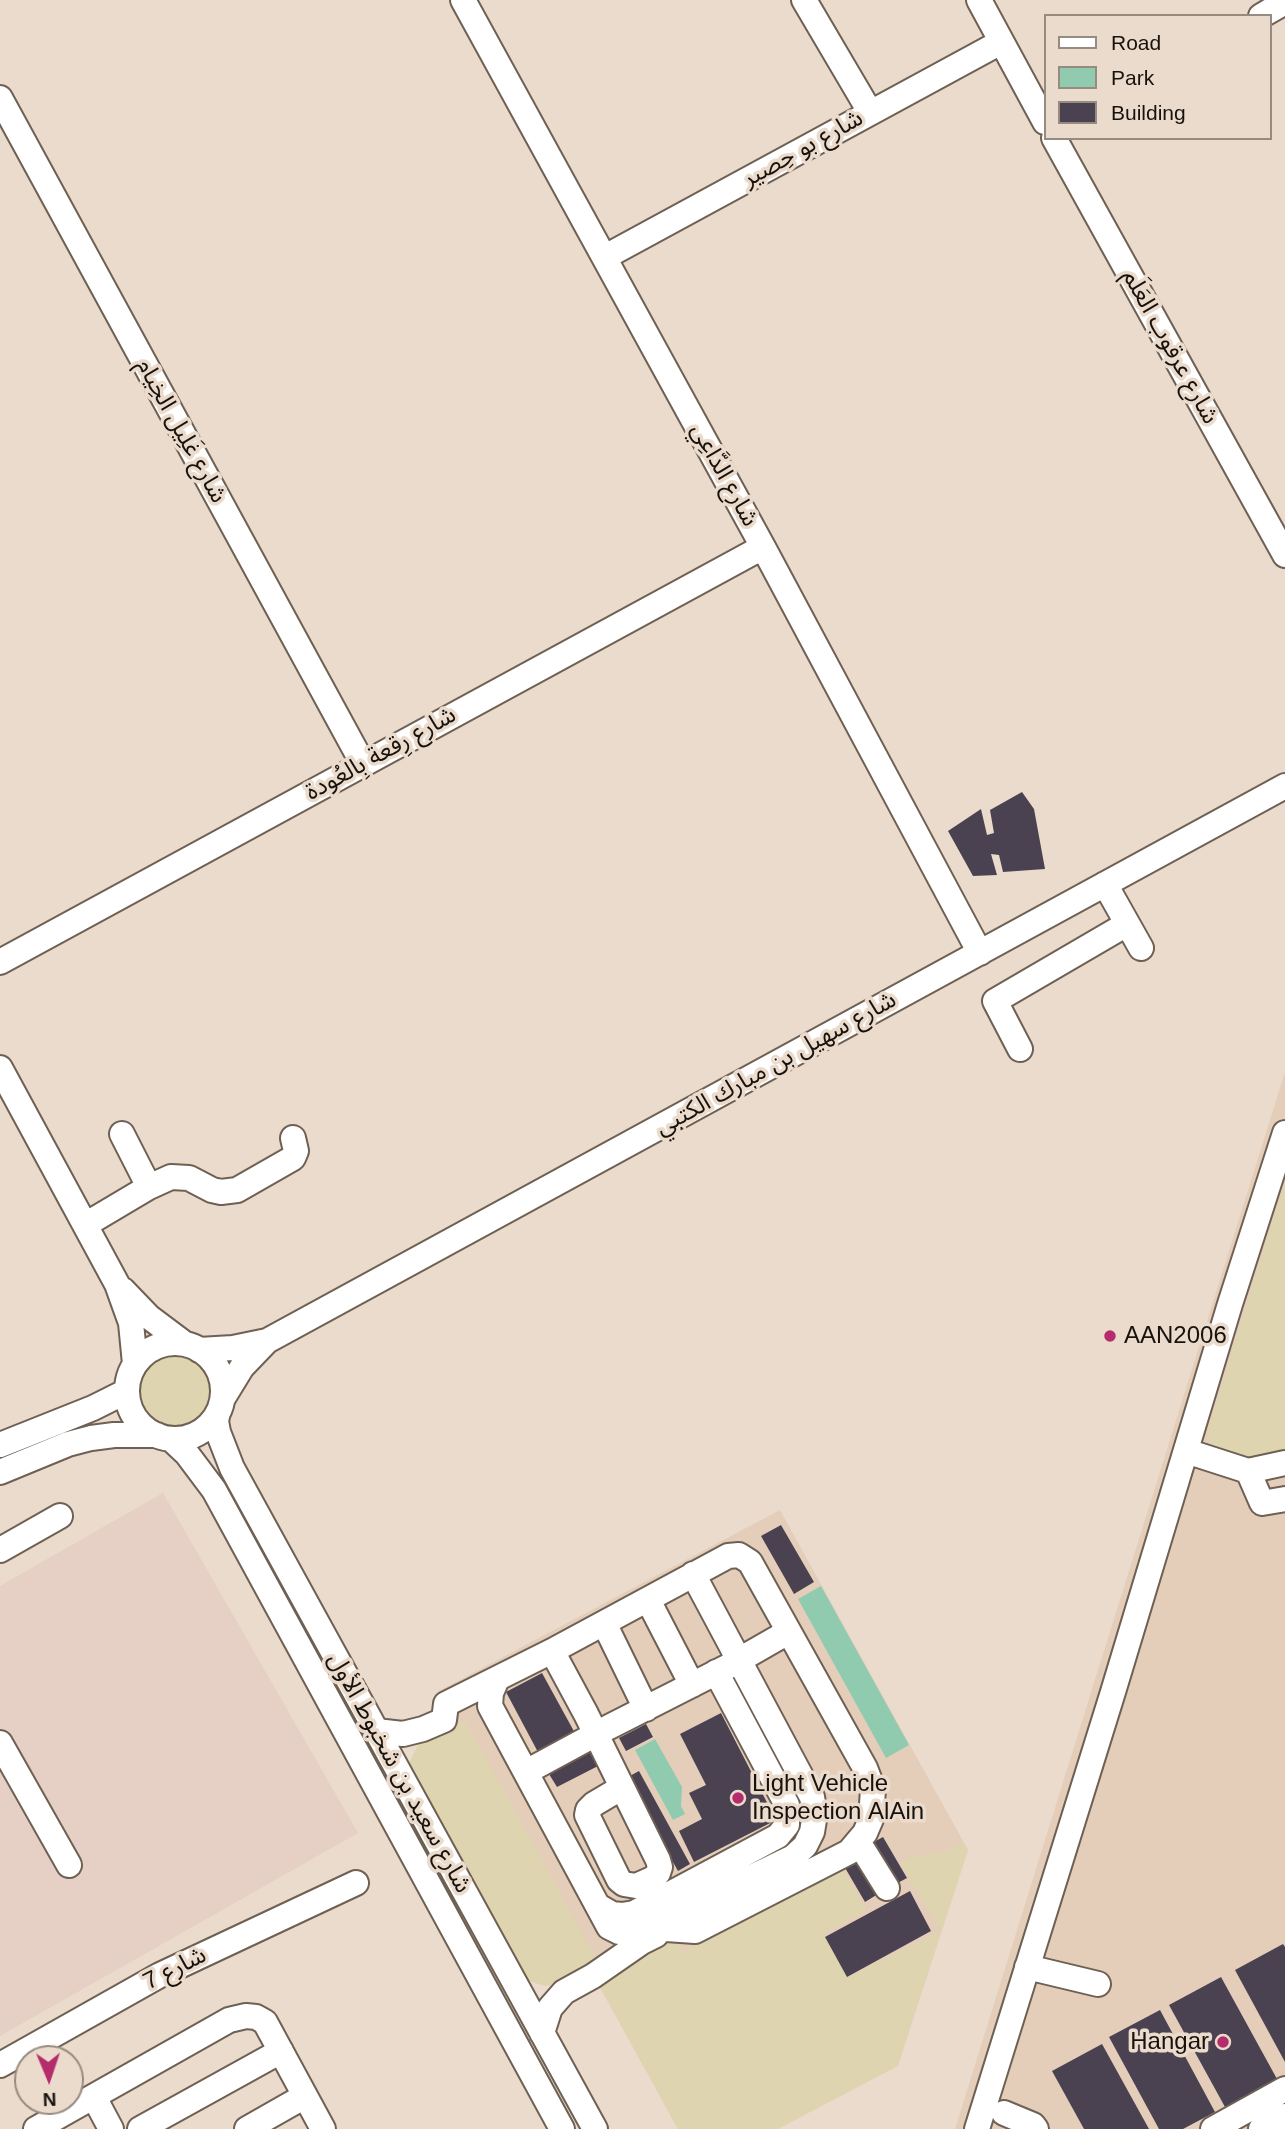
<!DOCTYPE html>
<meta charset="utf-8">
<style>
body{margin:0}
#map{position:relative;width:1285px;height:2129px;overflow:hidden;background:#ebdbcc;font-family:Arial,sans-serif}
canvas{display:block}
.legend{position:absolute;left:1044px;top:14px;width:228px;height:126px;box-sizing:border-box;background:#ebdbcc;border:2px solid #978b80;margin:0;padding:9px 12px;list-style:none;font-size:21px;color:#18120d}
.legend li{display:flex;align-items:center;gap:14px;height:35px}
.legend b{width:35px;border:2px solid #978b80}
.north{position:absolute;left:14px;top:2045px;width:70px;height:70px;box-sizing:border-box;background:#ebdbcc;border:2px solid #978b80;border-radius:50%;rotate:178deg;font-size:19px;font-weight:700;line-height:28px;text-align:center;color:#18120d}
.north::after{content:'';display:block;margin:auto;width:24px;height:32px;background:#b52c6c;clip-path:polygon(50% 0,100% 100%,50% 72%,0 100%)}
</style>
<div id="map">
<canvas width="1285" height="2129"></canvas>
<ul class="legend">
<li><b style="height:9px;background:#fff"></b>Road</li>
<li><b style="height:19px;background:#90cbb0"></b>Park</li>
<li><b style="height:19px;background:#4a4251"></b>Building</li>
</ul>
<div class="north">N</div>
</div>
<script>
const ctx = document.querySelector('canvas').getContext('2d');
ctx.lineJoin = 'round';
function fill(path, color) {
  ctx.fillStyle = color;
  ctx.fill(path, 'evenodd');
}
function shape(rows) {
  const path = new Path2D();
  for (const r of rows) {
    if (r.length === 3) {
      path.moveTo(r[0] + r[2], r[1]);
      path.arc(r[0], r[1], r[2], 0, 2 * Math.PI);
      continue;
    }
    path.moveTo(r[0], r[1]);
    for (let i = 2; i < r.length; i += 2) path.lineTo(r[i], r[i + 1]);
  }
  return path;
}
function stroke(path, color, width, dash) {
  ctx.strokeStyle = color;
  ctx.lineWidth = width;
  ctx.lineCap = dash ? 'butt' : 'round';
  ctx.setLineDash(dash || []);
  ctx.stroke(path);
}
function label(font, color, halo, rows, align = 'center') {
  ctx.font = font + ' Arial,"Noto Sans Arabic",sans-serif';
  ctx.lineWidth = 7;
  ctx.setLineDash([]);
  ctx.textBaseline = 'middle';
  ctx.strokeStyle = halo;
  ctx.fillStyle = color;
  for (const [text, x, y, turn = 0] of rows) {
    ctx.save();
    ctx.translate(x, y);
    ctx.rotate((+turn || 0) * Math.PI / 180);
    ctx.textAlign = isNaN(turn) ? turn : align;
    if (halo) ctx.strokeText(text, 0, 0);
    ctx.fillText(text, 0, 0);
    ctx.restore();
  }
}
fill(shape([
 [1285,1072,1285,2129,955,2129,1093,1686],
 [780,1510,968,1850,898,2065,678,2129,437,1692]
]), '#e4ceba');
fill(shape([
 [163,1493,358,1833,0,2036,0,1586]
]), '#e6cfc5');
fill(shape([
 [821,1586,909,1745,886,1758,798,1599],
 [655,1739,682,1787,681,1806,685,1814,673,1820,635,1750]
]), '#90cbb0');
fill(shape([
 [1285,1182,1285,1450,1239,1459,1212,1450,1207,1432],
 [176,1391,38],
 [465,1721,598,1962,556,1984,545,1986,529,1981,409,1763,419,1743],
 [963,1843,968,1850,898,2066,778,2129,678,2129,598,1983,675,1937,683,1952,843,1869,867,1910,824,1933,848,1977,941,1930,900,1864,911,1857,945,1851]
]), '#ded5b0');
fill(shape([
 [1022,792,1034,809,1045,869,1003,872,999,855,991,854,997,875,973,876,948,831,981,809,987,835,994,833,990,810],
 [781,1525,814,1582,794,1594,761,1536],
 [542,1673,576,1735,539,1754,506,1692],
 [721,1713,776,1820,694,1862,679,1831,702,1819,689,1793,706,1785,680,1734],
 [646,1724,653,1737,626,1751,619,1738],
 [591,1752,598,1766,557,1787,549,1774],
 [639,1771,690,1864,678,1871,626,1778],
 [883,1837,907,1878,894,1885,870,1844],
 [856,1859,878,1894,865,1902,844,1866],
 [910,1891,931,1931,847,1977,825,1937],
 [1283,1944,1285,1947,1285,2062,1235,1970],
 [1221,1977,1277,2079,1225,2107,1169,2005],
 [1160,2010,1215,2112,1183,2129,1159,2129,1109,2037],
 [1102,2044,1149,2129,1084,2129,1052,2071]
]), '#4a4251');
const minor = shape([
 [463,0,763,547,980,953],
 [804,0,870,112],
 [979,0,1045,122],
 [1261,16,1285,2],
 [0,98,363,764],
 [1054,138,1285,555],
 [605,257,1001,42],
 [1105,884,1141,948],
 [0,962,763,547],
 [1020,1049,995,1001,1127,924],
 [0,1068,117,1284,131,1323,135,1364],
 [122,1134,149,1187],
 [85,1225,149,1187,171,1177,189,1178,212,1190,221,1192,237,1190,293,1158,296,1151,293,1138],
 [123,1290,149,1317,185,1344],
 [175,1391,48],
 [199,1350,233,1348,267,1341],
 [223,1398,242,1367,267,1341,1285,786],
 [218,1412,216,1421,218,1432,232,1468,595,2129],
 [171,1439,187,1454,214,1490,562,2129],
 [0,1445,93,1408,127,1391],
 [1186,1451,1248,1471,1285,1463],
 [1248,1471,1262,1503,1285,1499],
 [0,1472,68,1444,91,1438,114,1435,157,1435],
 [0,1550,60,1516],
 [648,1600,692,1685],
 [604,1623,646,1709],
 [552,1651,586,1714,658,1860,660,1867,658,1873,654,1878,636,1886,624,1884,619,1880,587,1815,588,1810,594,1804,621,1788],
 [497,1679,491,1693,490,1706,609,1927,619,1932,631,1934,643,1930,793,1857,805,1846,812,1832,815,1814,812,1797,693,1574],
 [446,1704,552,1651,728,1556,739,1555,750,1562,865,1768,873,1789,871,1819,865,1833,849,1852,695,1931,666,1929],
 [376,1731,403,1734,423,1729,444,1720,446,1704],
 [0,1743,69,1865],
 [526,1772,609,1727,727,1667,788,1632],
 [864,1851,887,1888],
 [598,1906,612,1914,622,1915,634,1913,778,1836,787,1825,787,1805,716,1672],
 [1027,1967,1098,1984],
 [542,2033,550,2008,564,1992,593,1976,642,1942,656,1935],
 [0,2065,160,1975,356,1883],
 [94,2097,111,2129],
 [1004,2113,1033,2125,1036,2129],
 [36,2129,229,2020,246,2016,256,2017,265,2022,323,2129],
 [140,2129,281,2051],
 [247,2129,305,2096],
 [977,2129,1113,1692,1230,1304,1285,1133],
 [1213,2129,1285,2089],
 [1261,2129,1285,2116]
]);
stroke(minor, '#6e6053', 28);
stroke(minor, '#fff', 24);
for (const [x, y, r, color] of [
 [1110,1336,7,"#b52c6c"],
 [738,1798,7,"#b52c6c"],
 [1223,2042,7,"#b52c6c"]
]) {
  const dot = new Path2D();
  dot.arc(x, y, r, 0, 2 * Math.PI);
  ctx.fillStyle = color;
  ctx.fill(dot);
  stroke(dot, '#ebdbcc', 2.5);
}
label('24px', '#18120d', '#ebdbcc', [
 ["شارع بو حِصير",803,149,-29],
 ["شارع عرقوب العَلَم",1170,347,61],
 ["شارع غَلِيل الخِيام",181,431,61],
 ["شارع الدَّاعِي",724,475,61],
 ["شارع رِقعة بِالعُودة",381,754,-29],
 ["شارع سهيل بن مبارك الكتبي",776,1064,-29],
 ["شارع سعيد بن شخبوط الأول",399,1773,61],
 ["شارع 7",175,1969,-27]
]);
label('24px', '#18120d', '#ebdbcc', [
 ["AAN2006",1124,1336],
 ["Light Vehicle",752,1784],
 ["Inspection AlAin",752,1812],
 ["Hangar",1209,2042,"right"]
], 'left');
</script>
